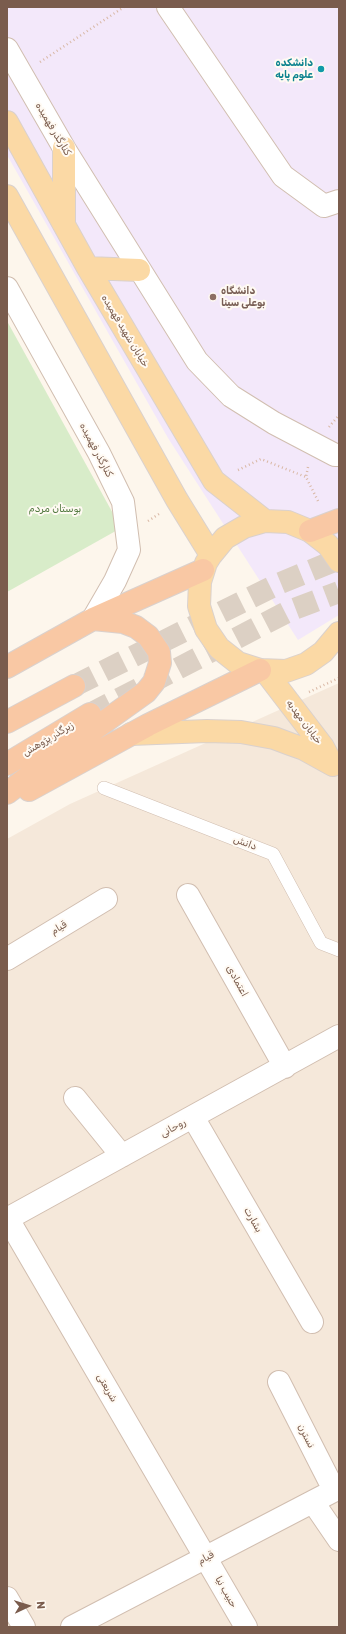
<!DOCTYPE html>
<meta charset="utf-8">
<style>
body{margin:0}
#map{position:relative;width:346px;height:1634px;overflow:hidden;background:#fdf6ec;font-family:Rubik,sans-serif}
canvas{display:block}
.frame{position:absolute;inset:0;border:8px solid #7a5c4d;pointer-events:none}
.north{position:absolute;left:8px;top:1586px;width:40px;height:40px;-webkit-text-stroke:3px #fffaf3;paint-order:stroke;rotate:86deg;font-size:11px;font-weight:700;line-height:16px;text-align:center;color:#7a5c4d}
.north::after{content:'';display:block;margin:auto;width:14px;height:18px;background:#7a5c4d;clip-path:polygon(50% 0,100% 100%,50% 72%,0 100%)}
</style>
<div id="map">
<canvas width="346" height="1634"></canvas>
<div class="frame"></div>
<div class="north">N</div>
</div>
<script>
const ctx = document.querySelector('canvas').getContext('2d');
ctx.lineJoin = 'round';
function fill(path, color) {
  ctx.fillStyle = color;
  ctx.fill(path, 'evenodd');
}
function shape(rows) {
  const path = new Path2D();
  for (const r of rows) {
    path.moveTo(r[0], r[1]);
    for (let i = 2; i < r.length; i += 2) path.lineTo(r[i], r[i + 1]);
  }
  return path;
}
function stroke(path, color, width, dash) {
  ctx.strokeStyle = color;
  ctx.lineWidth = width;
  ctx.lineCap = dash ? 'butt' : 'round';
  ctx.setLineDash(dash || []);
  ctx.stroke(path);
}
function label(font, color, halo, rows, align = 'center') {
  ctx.font = font + ' Rubik,Vazirmatn,sans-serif';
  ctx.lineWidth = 4;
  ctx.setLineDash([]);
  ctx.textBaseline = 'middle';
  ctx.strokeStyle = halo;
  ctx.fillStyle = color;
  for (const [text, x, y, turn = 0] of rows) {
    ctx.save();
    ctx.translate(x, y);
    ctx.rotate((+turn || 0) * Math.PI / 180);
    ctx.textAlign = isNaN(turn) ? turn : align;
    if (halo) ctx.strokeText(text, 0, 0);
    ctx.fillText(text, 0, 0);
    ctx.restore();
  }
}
fill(shape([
 [339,683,339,1627,7,1627,7,839,70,804]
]), '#f5e8da');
fill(shape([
 [7,7,339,7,339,615,298,640,168,438,7,155]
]), '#f3e8fa');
fill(shape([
 [7,321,121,528,7,592]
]), '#d8ecc9');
stroke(shape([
 [74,686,278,584,339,559],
 [90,714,289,611,339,592]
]), '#dcd0c4', 22, [22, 11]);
const service = shape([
 [104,788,273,854,321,943,339,950]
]);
const minor = shape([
 [168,7,283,176,324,206,339,201],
 [7,288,99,453,123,502,129,550,115,581,93,619],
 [188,895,285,1067],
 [7,959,106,899],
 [75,1098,122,1156],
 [193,1117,312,1322],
 [7,1219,339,1036],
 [8,1219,246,1627],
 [279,1382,334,1490],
 [313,1502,339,1540],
 [7,1598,24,1627],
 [72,1627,339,1488]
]);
const tertiary = shape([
 [7,49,64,148,197,361,231,396,274,423,335,455,339,455]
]);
const primary = shape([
 [7,122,88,268,214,481,265,521],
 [7,196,177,500,211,555],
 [64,223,64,148],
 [88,268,139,270],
 [339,561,328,545,310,531,288,522,265,521,244,527,225,538,211,555,206,563,200,582,199,606,206,629,219,648,238,663,260,670,286,671,306,664,323,652,339,633],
 [265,671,323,747,332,764],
 [131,734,207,731,241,732,274,738,290,744,304,749,333,765]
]);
const trunk = shape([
 [310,531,339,520],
 [7,667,93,619,203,570],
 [7,722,74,686],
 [7,764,90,714],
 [29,790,148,725,260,670],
 [7,793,40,768,146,692,154,682,160,663,159,652,148,636,136,627,123,622,93,619]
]);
stroke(service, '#d1beb0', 14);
stroke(minor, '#d1beb0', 24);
stroke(tertiary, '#d1beb0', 24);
stroke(primary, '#dad1cd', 24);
stroke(trunk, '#dad1cd', 24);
stroke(shape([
 [40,62,124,7],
 [329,427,339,415],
 [308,467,306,477,319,503],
 [238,470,261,459,306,477],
 [148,521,159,514],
 [309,692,339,678]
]), '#d9b8a5', 2.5, [1, 3]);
stroke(service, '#fff', 13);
stroke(minor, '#fff', 22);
stroke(tertiary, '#fff', 22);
stroke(primary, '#fbd9a5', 22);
stroke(trunk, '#f9c8a4', 22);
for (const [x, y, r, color] of [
 [321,69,4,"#0f9aa8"],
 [213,297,4,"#8d6e63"]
]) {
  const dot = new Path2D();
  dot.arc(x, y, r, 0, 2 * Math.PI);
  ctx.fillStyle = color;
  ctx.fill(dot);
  stroke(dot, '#fffaf3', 1.5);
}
label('bold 10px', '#0d838f', '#fffaf3', [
 ["دانشکده",313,63],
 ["علوم پایه",313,75]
], 'right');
label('10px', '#7a5c4d', '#fffaf3', [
 ["کنارگذر فهمیده",53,129,59],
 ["خیابان شهید فهمیده",125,331,59],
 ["کنارگذر فهمیده",96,450,62],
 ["خیابان مهدیه",304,722,53],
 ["زیرگذر پژوهش",48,739,-31],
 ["دانش",245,843,21],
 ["قیام",59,928,-31],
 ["اعتمادی",237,981,61],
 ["روحانی",173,1128,-29],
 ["بشارت",253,1220,60],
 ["شریعتی",107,1388,60],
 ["نسترن",306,1436,63],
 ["قیام",206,1558,-28],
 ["حبیب نیا",226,1592,60]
]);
label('bold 10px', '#785e54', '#fffaf3', [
 ["دانشگاه",221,291],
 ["بوعلی سینا",221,303]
], 'left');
label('10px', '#537a41', '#fffaf3', [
 ["بوستان مردم",55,509]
]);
</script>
